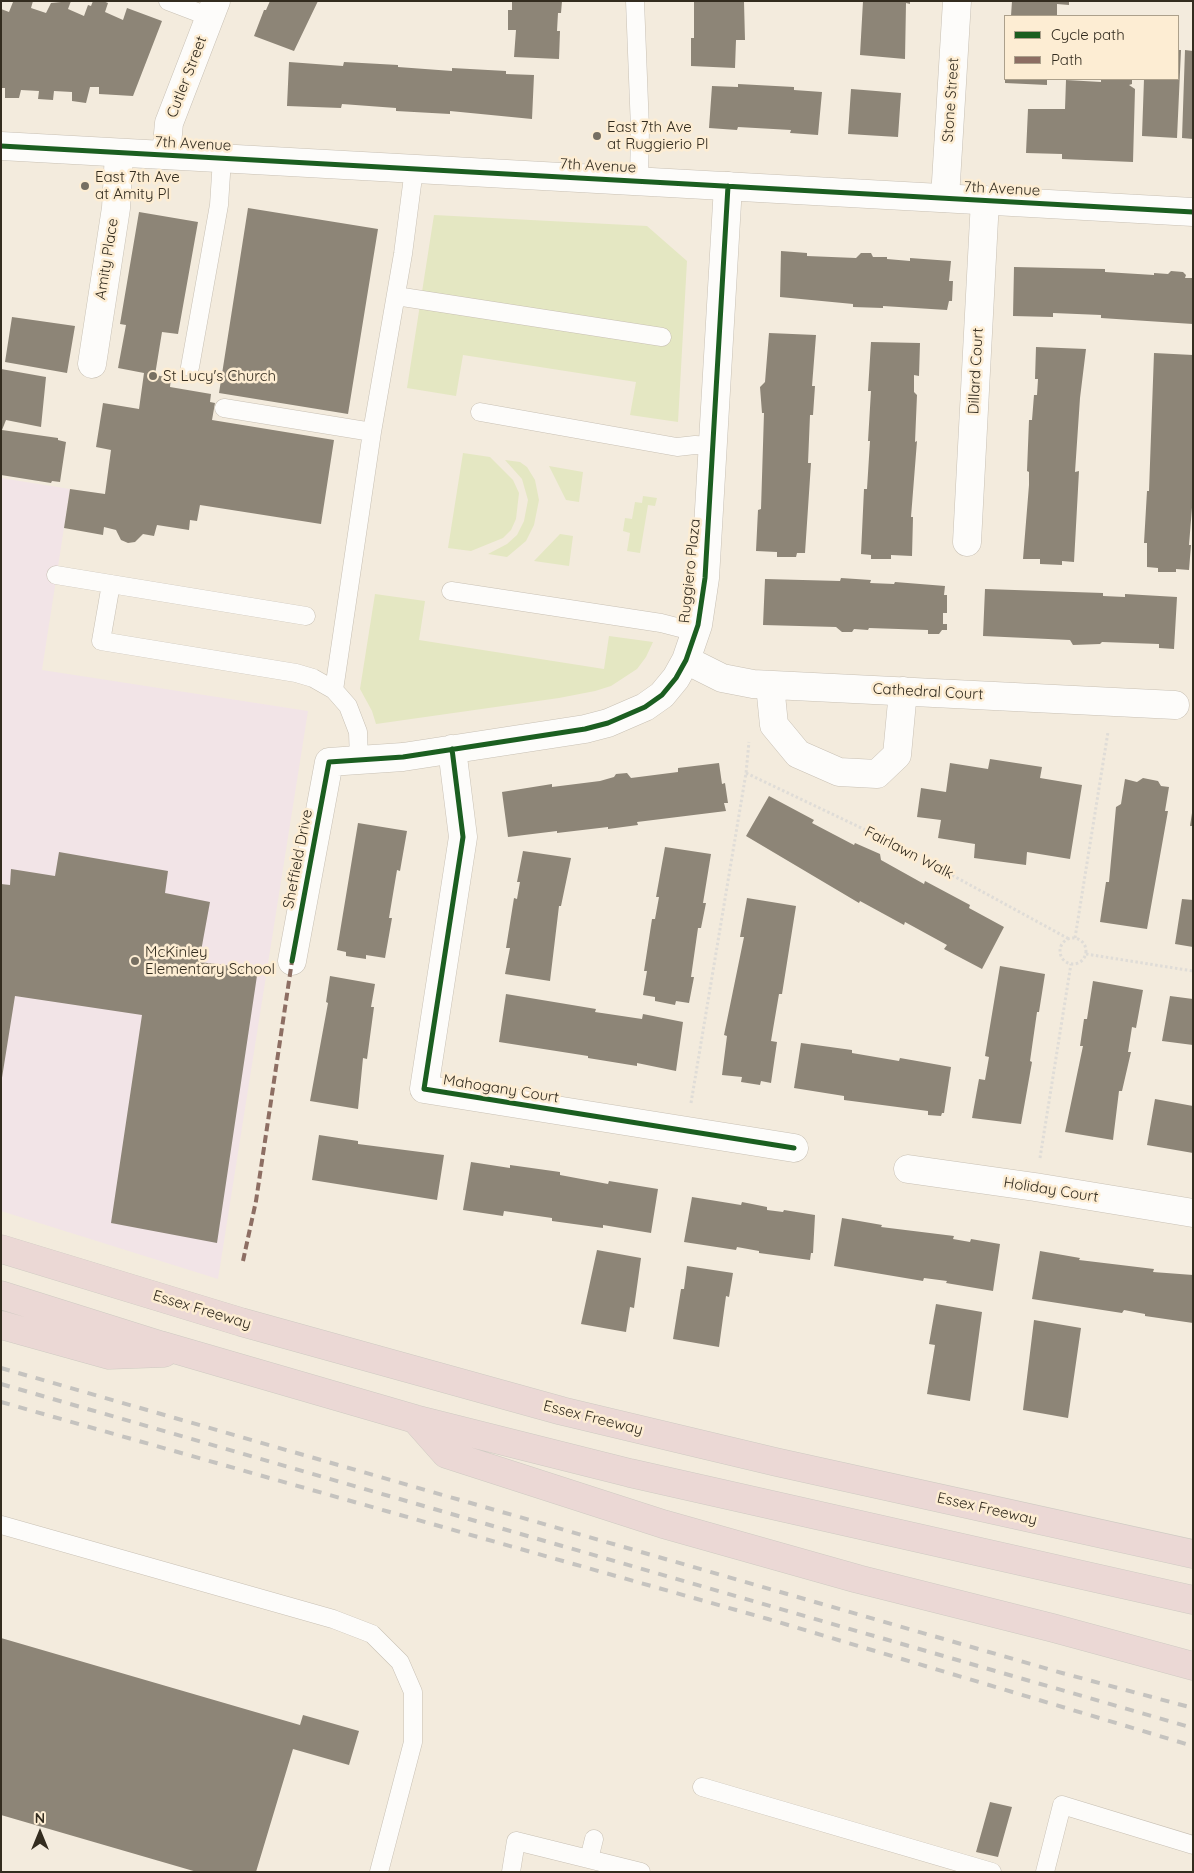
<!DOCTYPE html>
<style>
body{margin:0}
#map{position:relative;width:1194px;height:1873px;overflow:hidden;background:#f3ebdd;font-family:Quicksand,sans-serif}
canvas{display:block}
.frame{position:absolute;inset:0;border:2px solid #332c1f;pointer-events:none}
.legend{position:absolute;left:1004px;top:15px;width:175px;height:65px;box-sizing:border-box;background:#fdedd3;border:1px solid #aca08b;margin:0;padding:6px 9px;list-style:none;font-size:15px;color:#332c1f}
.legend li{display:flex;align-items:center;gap:10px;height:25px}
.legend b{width:25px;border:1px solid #aca08b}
.north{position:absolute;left:15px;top:1808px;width:50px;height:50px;-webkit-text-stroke:4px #fdedd3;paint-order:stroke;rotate:0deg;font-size:14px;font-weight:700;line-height:20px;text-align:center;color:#332c1f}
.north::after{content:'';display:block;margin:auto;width:18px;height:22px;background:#332c1f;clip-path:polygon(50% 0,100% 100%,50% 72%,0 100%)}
</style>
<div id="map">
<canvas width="1194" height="1873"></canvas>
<div class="frame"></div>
<ul class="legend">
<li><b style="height:6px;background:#1b5e20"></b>Cycle path</li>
<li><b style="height:6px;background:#8d6e63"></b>Path</li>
</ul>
<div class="north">N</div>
</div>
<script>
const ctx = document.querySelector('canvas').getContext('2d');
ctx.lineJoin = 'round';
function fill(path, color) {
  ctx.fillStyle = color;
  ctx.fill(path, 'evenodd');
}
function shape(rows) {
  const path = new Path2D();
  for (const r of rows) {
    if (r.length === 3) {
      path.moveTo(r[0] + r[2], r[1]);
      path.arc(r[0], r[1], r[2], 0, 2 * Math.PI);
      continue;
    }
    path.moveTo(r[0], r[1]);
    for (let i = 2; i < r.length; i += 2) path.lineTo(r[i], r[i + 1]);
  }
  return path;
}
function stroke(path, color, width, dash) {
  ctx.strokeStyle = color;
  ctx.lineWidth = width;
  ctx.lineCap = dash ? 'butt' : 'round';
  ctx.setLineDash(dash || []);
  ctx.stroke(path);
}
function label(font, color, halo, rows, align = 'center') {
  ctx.font = font + ' Quicksand,sans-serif';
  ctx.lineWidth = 5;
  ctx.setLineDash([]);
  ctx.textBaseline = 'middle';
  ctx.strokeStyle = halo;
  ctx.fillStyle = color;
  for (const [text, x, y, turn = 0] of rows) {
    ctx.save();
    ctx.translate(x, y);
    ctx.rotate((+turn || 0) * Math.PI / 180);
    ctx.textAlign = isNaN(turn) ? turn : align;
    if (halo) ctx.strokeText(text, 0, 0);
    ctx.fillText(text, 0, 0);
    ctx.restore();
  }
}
fill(shape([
 [1,478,70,489,42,670,308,711,218,1279,1,1211]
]), '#f2e4e7');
fill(shape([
 [434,215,647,226,687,261,678,422,630,415,636,382,463,355,456,396,407,388],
 [463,453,490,457,513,480,519,493,516,519,511,530,503,538,471,551,448,548],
 [505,460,520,462,527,467,535,480,539,500,534,525,526,541,507,557,488,554,507,544,517,535,524,521,528,500,522,479],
 [549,466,583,472,579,502,566,500],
 [643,496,657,498,655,506,648,505,640,553,627,551,630,533,623,531,625,518,632,519,635,502,642,503],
 [560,534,573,536,569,566,534,561],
 [375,594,425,601,419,640,604,669,609,636,653,642,646,657,637,669,611,686,595,691,559,698,376,724,372,711,360,689]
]), '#e4e7c2');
fill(shape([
 [17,1,33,1,31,8,46,13,51,3,71,1,68,9,84,16,88,5,91,6,93,1,103,1,108,3,105,12,123,20,127,8,162,21,133,96,99,94,99,87,90,87,86,103,72,101,72,92,54,91,53,100,38,99,39,91,21,90,19,98,5,98,5,88,1,88,1,9,9,12,13,2],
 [270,1,318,1,294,51,254,36,264,10,266,10],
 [512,1,562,1,561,13,558,13,557,31,560,31,559,59,514,57,516,30,508,30,508,10,512,10],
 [694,1,744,2,745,40,736,40,735,68,691,66,691,38,694,38],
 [863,1,910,1,910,4,906,3,905,59,860,55],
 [1012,1,1069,1,1069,5,1057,4,1057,16,1011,16],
 [1178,50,1181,50,1177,138,1142,136,1144,79,1178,79],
 [1185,50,1193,51,1193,139,1182,138],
 [289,62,343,66,344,62,398,65,398,67,452,71,452,68,506,71,506,74,534,75,532,119,450,111,450,114,396,111,396,108,342,104,341,108,287,106],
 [1005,79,1047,79,1047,85,1005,83],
 [1101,79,1132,79,1132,84,1129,85,1135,89,1133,162,1062,159,1062,154,1026,153,1028,109,1065,109,1066,80,1101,82],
 [738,84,794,87,794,90,822,92,818,135,790,133,791,130,738,127,737,130,709,128,712,86,738,87],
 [851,89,901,93,898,137,848,134],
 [248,208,378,229,348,414,219,393],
 [139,212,198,222,178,334,162,332,155,375,171,378,170,387,211,394,210,402,215,403,212,420,334,440,321,524,200,505,197,521,190,520,189,530,157,525,154,536,143,534,135,542,128,543,121,540,116,530,104,527,103,535,64,528,70,489,105,494,111,450,96,447,103,403,139,409,144,373,118,368,126,325,120,324],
 [781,251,807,253,807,256,856,258,861,253,871,253,873,257,887,257,887,259,910,261,910,258,951,261,949,281,953,281,952,301,949,301,947,310,883,306,883,308,853,307,853,304,780,297],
 [1014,267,1105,269,1105,272,1154,275,1154,273,1168,274,1171,271,1183,272,1186,275,1185,278,1193,278,1193,324,1101,318,1101,315,1053,313,1053,317,1013,316],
 [12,317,75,326,67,373,5,362],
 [769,333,816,335,812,386,815,386,813,415,810,415,808,463,811,463,805,553,797,553,796,557,777,557,777,552,756,551,758,510,761,509,764,413,762,413,760,387,765,382],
 [871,342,920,343,919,376,914,375,914,392,917,395,915,442,917,441,911,517,913,517,912,556,891,555,891,559,871,559,871,555,861,554,864,489,867,489,870,441,868,441,871,391,868,391],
 [1036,347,1086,349,1080,398,1075,472,1079,471,1074,562,1062,561,1062,565,1040,564,1040,559,1023,559,1029,485,1029,472,1027,471,1029,420,1032,420,1034,395,1037,395,1038,379,1035,379],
 [1154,353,1193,355,1193,495,1189,545,1191,545,1189,570,1176,569,1176,572,1158,572,1158,568,1147,567,1147,543,1144,543,1147,491,1149,491],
 [1,369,46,377,41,427,6,420,2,430,58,438,58,440,66,442,60,482,52,481,51,483,1,475],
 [841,578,871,580,870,583,894,584,895,582,945,586,944,595,947,595,947,613,943,613,943,624,947,624,947,630,942,630,939,634,928,634,928,630,869,628,868,630,854,629,852,632,842,632,836,627,763,625,765,579,840,581],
 [985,589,1103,593,1103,596,1125,597,1125,594,1177,597,1174,649,1159,648,1159,644,1102,642,1100,644,1073,645,1070,640,983,636],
 [990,759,1042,767,1040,778,1082,785,1070,859,1027,852,1026,865,974,858,975,844,938,838,941,820,917,817,921,788,946,792,950,763,988,769],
 [719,763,722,784,725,783,728,803,724,803,726,811,637,822,638,825,608,829,608,827,557,833,557,831,508,837,502,792,552,784,552,787,600,781,614,777,616,774,627,773,631,778,678,772,678,768],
 [1143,778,1158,781,1161,786,1169,787,1165,811,1168,811,1147,929,1100,922,1106,882,1109,882,1116,807,1121,804,1125,779,1137,782],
 [769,796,814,820,812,823,854,845,855,843,880,854,881,860,924,884,925,881,970,905,969,908,1004,927,982,969,944,949,947,945,905,922,904,925,860,901,859,903,746,836],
 [1192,813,1193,813,1193,826,1190,826],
 [358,823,407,831,400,871,397,870,389,918,392,918,385,958,366,955,366,959,346,956,346,952,337,950],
 [665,847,711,854,703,903,706,903,701,928,698,928,691,977,694,977,689,1003,676,1001,675,1005,655,1001,655,997,643,995,647,971,644,971,652,919,655,919,659,897,656,897],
 [523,851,571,858,561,906,559,906,550,981,505,974,510,948,506,948,514,898,517,899,520,882,517,882],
 [59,852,168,871,165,893,210,902,199,962,258,969,217,1243,111,1223,142,1015,15,996,1,1084,1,884,10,885,11,869,55,876],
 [747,898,796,906,782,994,779,994,771,1041,777,1042,771,1083,761,1081,760,1085,741,1082,742,1077,722,1075,727,1036,724,1035,744,937,740,937],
 [1182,899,1193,900,1193,947,1175,944],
 [1000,966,1045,974,1039,1012,1037,1012,1030,1061,1032,1062,1021,1124,972,1118,979,1079,985,1080,989,1057,985,1056],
 [330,976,375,984,371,1007,374,1007,367,1059,363,1058,358,1109,310,1101,328,1003,326,1002],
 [1093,981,1143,990,1136,1028,1132,1027,1128,1052,1131,1052,1122,1091,1119,1091,1113,1140,1065,1132,1083,1046,1080,1046,1084,1019,1087,1019],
 [506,994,596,1009,595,1012,642,1019,643,1014,683,1022,676,1071,637,1063,637,1066,588,1058,588,1056,499,1042],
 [1170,996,1193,999,1193,1045,1162,1041],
 [801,1043,852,1050,852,1053,899,1061,900,1058,951,1067,944,1113,942,1113,941,1116,928,1115,928,1111,844,1100,844,1096,794,1088],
 [1155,1099,1193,1106,1193,1153,1147,1145],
 [319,1135,358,1141,358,1144,444,1155,437,1200,312,1180],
 [471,1162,510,1168,510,1165,560,1172,560,1175,608,1184,609,1181,658,1189,651,1233,603,1225,603,1228,552,1221,552,1218,504,1211,503,1216,463,1210],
 [692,1197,741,1205,742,1202,767,1207,767,1210,783,1212,784,1210,815,1215,813,1253,811,1253,810,1260,759,1253,759,1251,737,1247,736,1250,684,1242],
 [842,1218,882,1225,881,1227,954,1236,953,1239,970,1242,971,1239,1000,1244,993,1291,946,1283,947,1281,924,1278,923,1281,834,1266],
 [597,1250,641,1258,634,1308,630,1307,626,1332,581,1324],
 [1040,1251,1080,1258,1079,1260,1154,1269,1153,1272,1193,1275,1193,1323,1145,1316,1145,1314,1124,1310,1122,1313,1032,1299],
 [687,1266,733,1273,729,1297,726,1296,719,1347,673,1339,681,1289,684,1289],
 [936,1304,982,1312,970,1401,927,1394,935,1345,929,1344],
 [1034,1320,1081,1328,1068,1418,1023,1410],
 [1,1638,300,1725,303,1715,359,1731,349,1765,293,1749,256,1872,197,1872,1,1815],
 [990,1802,1012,1807,998,1857,976,1852]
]), '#8d8577');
const service = shape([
 [168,1,210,17],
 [635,1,640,129,639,181],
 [396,296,662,337],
 [190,367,219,205,222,159],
 [224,408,372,432,403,254,414,169],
 [480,412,677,447,695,445,713,446],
 [56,575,306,616],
 [111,584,101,641,296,673,313,678,334,690,348,706,358,732,359,760],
 [451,591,661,623,696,632],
 [334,690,372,432],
 [1,1525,333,1619,372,1634,400,1662,413,1692,413,1742,379,1872],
 [702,1787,992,1872],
 [589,1859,594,1839],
 [511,1872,516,1841,641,1872],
 [1045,1872,1062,1805,1193,1845]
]);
const minor = shape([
 [166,155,169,123,216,1],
 [945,198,957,1],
 [92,364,116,208,119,153],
 [967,542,985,200],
 [686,660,722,678,753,684,1175,705],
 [770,685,774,725,798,754,839,772,877,774,897,755,903,691],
 [452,749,463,837,424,1089,794,1148],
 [292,961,329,762,403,757,585,729,608,723,645,707,662,695,676,678,686,660,698,625,705,578,728,186],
 [908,1169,1035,1187,1193,1213]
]);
const tertiary = shape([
 [1,146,1193,212]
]);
const motorway = shape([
 [1,1249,241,1322,562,1411,776,1462,1193,1554],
 [1,1295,160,1345,415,1419,630,1473,1193,1600],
 [1,1325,109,1355,164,1353],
 [415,1419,446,1454,663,1524,858,1579,1053,1628,1193,1666]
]);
stroke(service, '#c8c0b4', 19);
stroke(minor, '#c8c0b4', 29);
stroke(tertiary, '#c8c0b4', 29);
stroke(motorway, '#cecac2', 29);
stroke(shape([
 [746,773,895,844,1069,939],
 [1075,938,1108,732],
 [1073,951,13],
 [1086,954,1193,971],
 [691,1103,746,773,749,742],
 [1040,1158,1071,964]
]), '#dfdcd7', 3, [2.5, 2.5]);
stroke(service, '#fdfcfa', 18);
stroke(minor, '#fdfcfa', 28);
stroke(tertiary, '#fdfcfa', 28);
stroke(motorway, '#ebd8d5', 28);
stroke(shape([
 [1,1368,1062,1673,1193,1708],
 [1,1384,1193,1728],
 [1,1402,768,1619,1193,1746]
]), '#c5c3bf', 4, [9, 9]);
stroke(shape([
 [243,1261,256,1201,292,961]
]), '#8d6e63', 4, [8, 4]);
stroke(shape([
 [1,146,1193,212],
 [452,749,463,837,424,1089,794,1148],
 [292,961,329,762,403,757,585,729,608,723,645,707,662,695,676,678,686,660,698,625,705,578,728,186]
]), '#1b5e20', 5);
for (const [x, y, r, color] of [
 [597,136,5,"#766f62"],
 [85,186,5,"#766f62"],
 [153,376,5,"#766f62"],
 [135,961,5,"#766f62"]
]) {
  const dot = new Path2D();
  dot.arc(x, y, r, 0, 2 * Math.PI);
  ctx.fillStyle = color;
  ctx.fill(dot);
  stroke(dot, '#fdedd3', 2);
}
label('15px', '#332c1f', '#fdedd3', [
 ["Cutler Street",187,77,-69],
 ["Stone Street",951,100,-86],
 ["7th Avenue",193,144,3],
 ["7th Avenue",598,166,3],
 ["7th Avenue",1002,189,3],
 ["Amity Place",107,259,-81],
 ["Dillard Court",976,371,-87],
 ["Ruggiero Plaza",690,571,-84],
 ["Cathedral Court",928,692,3],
 ["Fairlawn Walk",909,853,27],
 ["Sheffield Drive",298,859,-79],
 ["Mahogany Court",501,1089,9],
 ["Holiday Court",1051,1190,9],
 ["Essex Freeway",202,1310,17],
 ["Essex Freeway",593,1418,14],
 ["Essex Freeway",987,1509,13]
]);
label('15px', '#332c1f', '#fdedd3', [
 ["East 7th Ave",607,127],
 ["at Ruggierio Pl",607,144],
 ["East 7th Ave",95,177],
 ["at Amity Pl",95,194],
 ["St Lucy's Church",163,376],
 ["McKinley",145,952],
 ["Elementary School",145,969]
], 'left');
</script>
